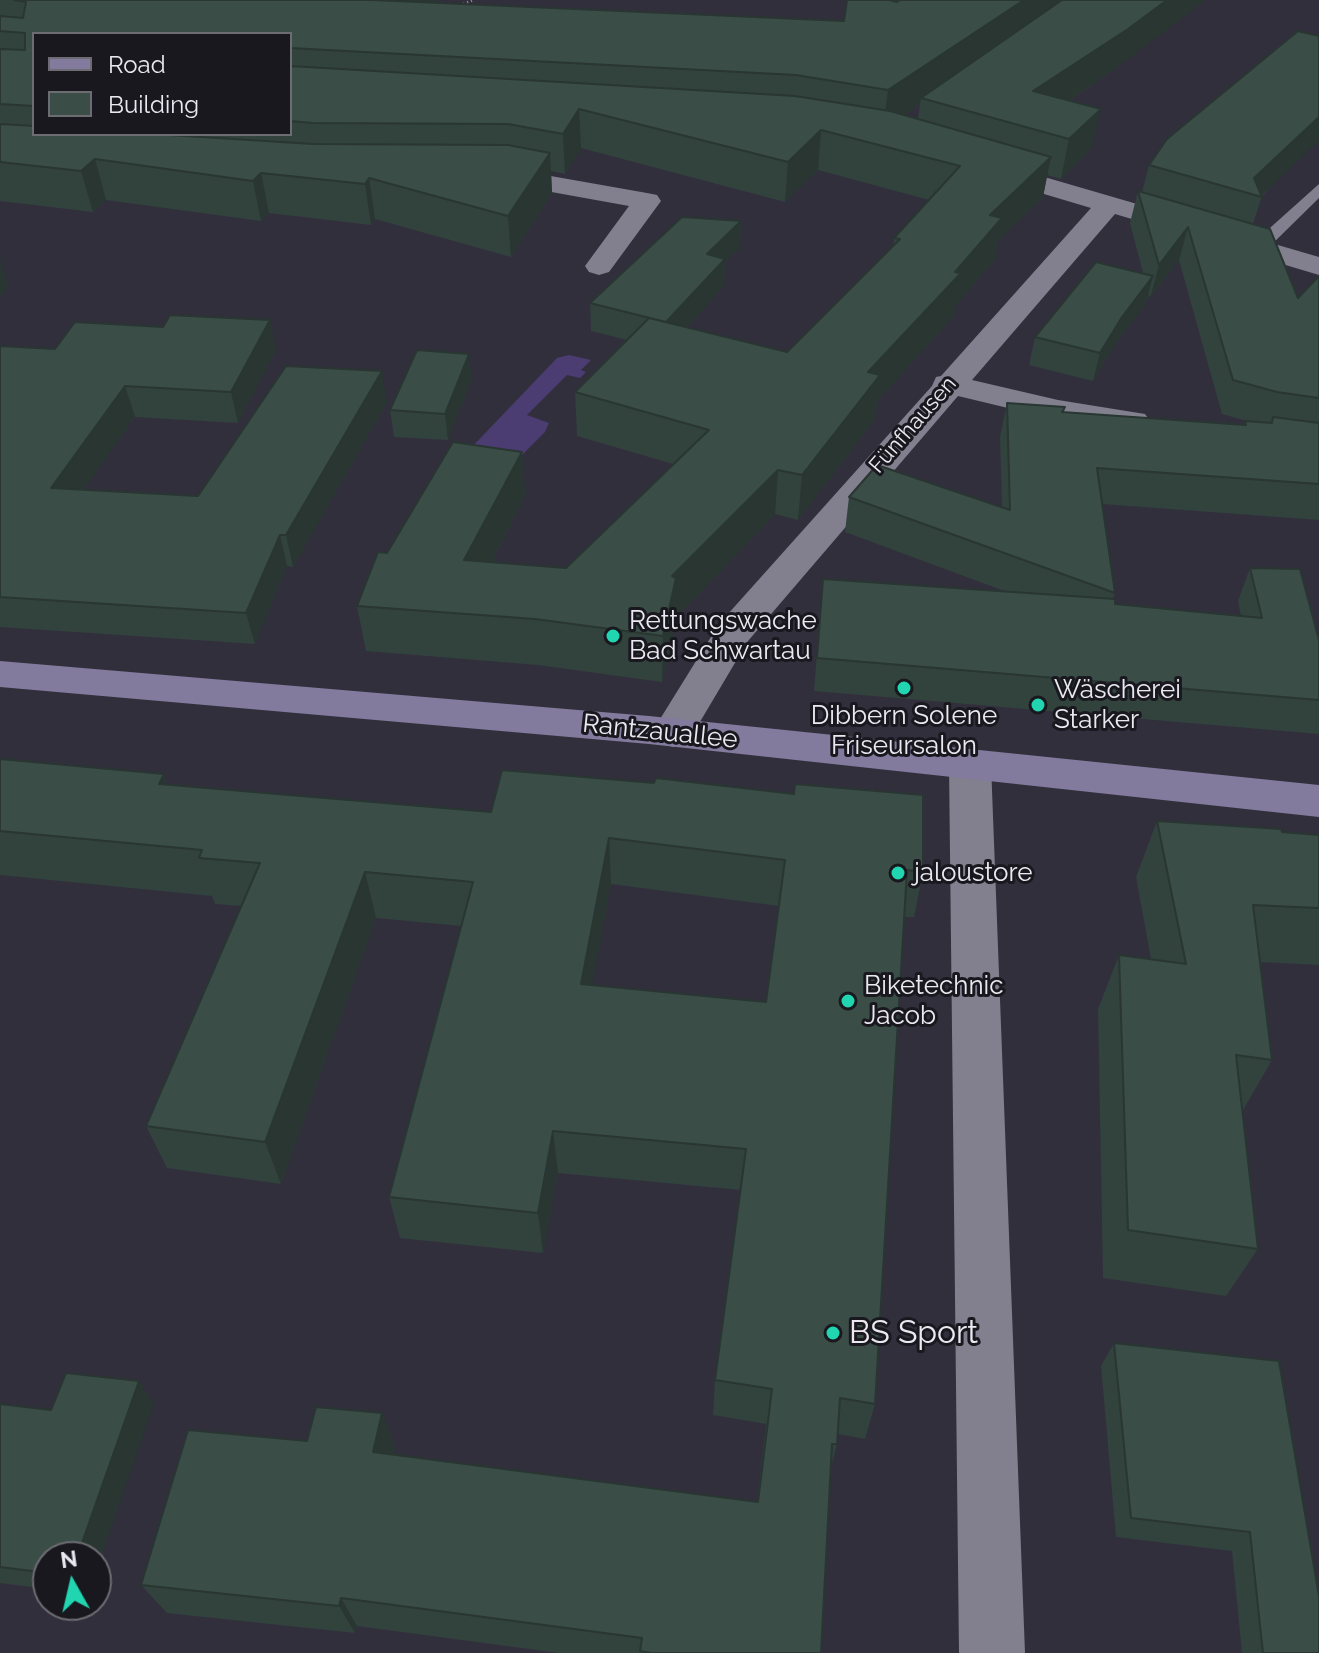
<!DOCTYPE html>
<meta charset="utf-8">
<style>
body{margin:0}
#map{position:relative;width:1319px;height:1653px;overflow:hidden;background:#322f3d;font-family:Raleway,sans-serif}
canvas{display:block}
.legend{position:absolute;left:32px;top:32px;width:260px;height:104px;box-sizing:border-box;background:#19181e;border:2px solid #6d6c73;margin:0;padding:10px 14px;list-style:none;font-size:24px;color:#eae9f2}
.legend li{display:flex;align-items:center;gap:16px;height:40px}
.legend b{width:40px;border:2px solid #6d6c73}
.north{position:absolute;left:32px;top:1541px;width:80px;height:80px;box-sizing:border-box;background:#19181e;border:2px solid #6d6c73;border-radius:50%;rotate:352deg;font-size:22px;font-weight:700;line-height:32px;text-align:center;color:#eae9f2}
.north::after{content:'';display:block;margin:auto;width:28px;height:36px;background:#20d5b0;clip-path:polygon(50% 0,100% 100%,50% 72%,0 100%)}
</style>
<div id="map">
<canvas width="1319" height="1653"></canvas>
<ul class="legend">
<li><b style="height:10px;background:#837b9d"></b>Road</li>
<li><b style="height:22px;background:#3a4d47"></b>Building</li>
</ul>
<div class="north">N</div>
</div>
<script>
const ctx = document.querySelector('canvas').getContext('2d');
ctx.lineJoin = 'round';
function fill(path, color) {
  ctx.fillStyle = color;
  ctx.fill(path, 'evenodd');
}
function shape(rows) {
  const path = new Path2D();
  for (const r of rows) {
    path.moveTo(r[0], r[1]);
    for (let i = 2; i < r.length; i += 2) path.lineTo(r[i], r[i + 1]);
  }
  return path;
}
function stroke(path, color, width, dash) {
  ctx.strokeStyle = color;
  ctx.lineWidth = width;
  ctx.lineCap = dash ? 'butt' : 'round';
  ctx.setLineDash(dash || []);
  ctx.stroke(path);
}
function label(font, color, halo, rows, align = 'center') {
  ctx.font = font + ' Raleway,sans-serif';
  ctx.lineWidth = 6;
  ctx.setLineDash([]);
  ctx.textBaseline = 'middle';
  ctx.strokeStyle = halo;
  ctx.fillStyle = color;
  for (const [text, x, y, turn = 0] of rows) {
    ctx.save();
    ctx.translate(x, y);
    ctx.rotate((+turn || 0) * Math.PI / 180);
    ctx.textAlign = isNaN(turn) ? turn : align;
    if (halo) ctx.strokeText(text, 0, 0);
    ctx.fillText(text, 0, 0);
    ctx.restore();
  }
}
fill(shape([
 [569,355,591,360,581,370,586,372,580,378,567,375,527,415,549,423,545,432,511,466,469,450,557,358]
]), '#4b3c71');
stroke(shape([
 [460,6,473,0]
]), '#9795a0', 3, [1, 3]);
fill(shape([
 [1319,184,1319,198,1264,252,1252,252,1252,244,1319,184]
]), '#827f8f');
fill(shape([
 [986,160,1319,257,1319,275,1115,214,972,380,1058,400,1145,414,1150,421,1145,428,1133,431,1058,420,958,396,748,641,688,742,673,747,658,742,652,732,719,624,932,386,936,377,941,376,1091,208,977,174,973,168,977,162,986,160],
 [494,166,647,193,657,195,661,201,609,272,599,275,589,272,585,266,629,206,485,180,481,174,485,168,494,166],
 [970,749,985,753,991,764,1025,1653,959,1653,949,764,955,753,970,749]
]), '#827f8f');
fill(shape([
 [0,661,649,716,1319,785,1319,817,649,744,0,687,0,661]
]), '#837b9d');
fill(shape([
 [0,0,438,0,434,3,1119,66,1069,101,1092,148,1061,179,1047,175,1043,197,998,241,995,259,956,305,954,316,877,401,875,419,798,520,775,514,676,618,676,623,662,682,538,665,366,651,357,606,387,553,522,452,525,496,492,562,566,568,673,464,577,436,575,392,627,340,591,331,590,303,741,221,740,247,725,262,724,286,687,327,787,352,893,247,894,238,929,200,818,170,785,202,581,148,565,174,551,171,552,193,511,257,375,219,371,225,269,213,261,221,106,200,93,212,0,201],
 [34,34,290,34,290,134,34,134],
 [920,104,918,119,904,115],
 [1149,165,1271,187,1262,196,1253,224,1298,298,1319,276,1319,520,1102,504,1115,593,1113,599,1115,604,1241,616,1238,601,1250,568,1319,640,1319,734,814,691,823,579,1007,592,845,532,849,497,1002,507,1000,437,1007,403,1065,407,1064,412,1244,424,1245,421,1247,421,1222,414,1179,260,1150,298,1149,294,1146,303,1115,344,1093,381,1029,365,1035,337,1143,273,1130,223,1138,191,1142,192],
 [0,346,55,349,276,350,238,423,135,417,83,490,198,496,387,402,293,567,287,566,255,644,0,627],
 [472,379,448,440,394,437,390,410],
 [0,759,164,774,168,785,923,872,914,917,904,917,875,1404,865,1439,838,1434,837,1444,831,1468,821,1653,559,1653,357,1626,355,1633,167,1613,141,1585,307,1441,382,1413,395,1448,394,1454,757,1502,766,1424,713,1415,715,1380,741,1190,558,1173,543,1253,400,1238,389,1197,461,926,376,918,281,1184,167,1168,146,1126,242,906,215,904,212,896,0,875],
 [611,884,779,906,766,1002,592,985],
 [1157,821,1319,835,1319,965,1260,962,1272,1060,1242,1112,1258,1249,1226,1296,1103,1278,1098,1009,1119,955,1151,959,1136,877],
 [1114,1343,1319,1596,1319,1653,1242,1653,1232,1551,1116,1537,1101,1366],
 [139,1381,154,1404,48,1557,48,1589,0,1583,0,1404,51,1410]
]), '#32423d');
fill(shape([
 [371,0,438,0,376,36],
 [1024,0,1071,0,921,98,920,104,883,129,888,90],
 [1167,0,1206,0,1119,66,1029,128,1033,91],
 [579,109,581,148,565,174,563,134],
 [1101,109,1092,148,1061,179,1069,139],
 [1319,117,1319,141,1261,196,1254,178],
 [821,130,818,170,785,202,788,162],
 [550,153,552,193,511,257,508,216],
 [1051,157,1043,197,998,241,995,259,956,305,954,316,877,401,875,419,798,520,802,475,868,372,955,272,990,215],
 [95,159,106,200,93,212,81,171],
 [261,173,269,213,261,221,253,181],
 [369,178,375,219,371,225,365,184],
 [741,221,740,247,725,262,724,286,666,350,666,322,707,254],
 [1188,227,1179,260,1150,298,1159,265],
 [0,259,9,286,0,297],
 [1153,276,1146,303,1115,344,1093,381,1100,353,1122,317],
 [270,320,276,350,238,423,231,392],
 [469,354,472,379,448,440,445,414],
 [382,371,387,402,293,567,286,535],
 [125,386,135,417,63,519,51,488],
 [522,452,525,496,470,605,464,560],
 [778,470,775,514,676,618,676,623,662,682,663,636,672,576],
 [280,535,287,566,255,644,246,613],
 [164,774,181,820,159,784],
 [609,838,611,884,584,1029,581,984],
 [365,872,376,918,281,1184,265,1142],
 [553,1131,558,1173,543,1253,538,1213],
 [139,1381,154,1404,96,1572,96,1557,77,1557],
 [382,1413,395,1448,387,1485,373,1452],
 [341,1598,357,1626,355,1633,339,1606]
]), '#293632');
const building = shape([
 [14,0,373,0,844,21,847,0,889,0,897,2,900,0,1024,0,888,90,796,75,290,48,290,34,34,34,34,106,0,104,0,49,25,50,25,33,0,31,0,16,23,18,26,2,14,0],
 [1062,0,1167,0,1128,29,1033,91,1101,109,1069,139,921,98,1062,0],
 [1298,31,1319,36,1319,117,1254,178,1262,197,1149,165,1167,139,1298,31],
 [290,66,795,96,890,111,1051,157,990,215,1002,218,955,272,961,273,868,372,880,375,802,475,778,470,672,576,676,578,663,636,535,619,357,606,378,552,387,553,453,442,522,452,464,560,566,568,709,430,575,392,649,318,787,352,900,239,894,238,960,166,821,130,788,162,579,109,563,134,508,124,313,123,290,121,290,66],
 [0,124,34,126,34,134,153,134,313,144,508,145,550,153,508,216,369,178,365,184,261,173,253,181,95,159,81,171,0,162,0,124],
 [1138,191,1270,229,1298,298,1319,276,1319,398,1277,392,1233,380,1188,227,1159,265,1138,191],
 [682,217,741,221,707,254,725,259,666,322,590,303,682,217],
 [1096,262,1153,276,1122,317,1100,353,1035,337,1096,262],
 [170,315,270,320,231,392,125,386,51,488,198,496,286,366,382,371,286,535,280,535,246,613,0,597,0,346,55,349,75,322,163,327,170,315],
 [417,350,469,354,445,414,390,410,417,350],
 [1007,403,1065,407,1062,412,1246,425,1245,421,1272,423,1273,417,1319,423,1319,484,1097,468,1115,593,849,497,877,465,1010,510,1007,403],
 [1250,568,1300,569,1319,640,1319,700,817,658,823,579,1115,599,1115,604,1262,618,1250,568],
 [0,759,164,774,159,784,491,812,502,770,654,783,656,778,794,794,795,784,923,795,923,872,907,870,875,1404,840,1398,837,1444,832,1444,821,1653,651,1653,640,1651,642,1638,341,1598,339,1606,141,1585,188,1430,307,1441,316,1407,382,1413,373,1452,758,1502,772,1389,715,1380,746,1149,553,1131,538,1213,389,1197,473,882,365,872,265,1142,146,1126,260,863,199,858,202,850,0,831,0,759],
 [609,838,785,860,766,1002,581,984,609,838],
 [1157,821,1281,829,1282,832,1319,835,1319,908,1253,905,1272,1060,1236,1055,1258,1249,1128,1230,1119,955,1186,964,1157,821],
 [1114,1343,1279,1361,1319,1596,1319,1653,1263,1653,1250,1532,1131,1518,1114,1343],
 [66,1373,139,1381,77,1557,48,1557,48,1573,0,1567,0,1404,51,1410,66,1373]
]);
fill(building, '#3a4d47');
stroke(building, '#293632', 2);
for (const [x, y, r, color] of [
 [613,636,8,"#20d5b0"],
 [904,688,8,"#20d5b0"],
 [1038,705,8,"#20d5b0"],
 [898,873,8,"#20d5b0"],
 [848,1001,8,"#20d5b0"],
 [833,1333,8,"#20d5b0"]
]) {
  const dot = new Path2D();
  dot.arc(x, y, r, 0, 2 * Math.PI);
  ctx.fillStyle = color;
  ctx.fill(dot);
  stroke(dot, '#19181e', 3);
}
label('22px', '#eae9f2', '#19181e', [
 ["Fünfhausen",913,425,-49]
]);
label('26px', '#eae9f2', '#19181e', [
 ["Rettungswache",629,621],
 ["Bad Schwartau",629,651],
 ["Wäscherei",1054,690],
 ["Starker",1054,720],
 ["Dibbern Solene",904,716,"center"],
 ["Friseursalon",904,746,"center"],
 ["jaloustore",914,873],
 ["Biketechnic",864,986],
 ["Jacob",864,1016]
], 'left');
label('26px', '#eae9f2', '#19181e', [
 ["Rantzauallee",660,732,6]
]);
label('32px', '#eae9f2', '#19181e', [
 ["BS Sport",849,1333]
], 'left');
</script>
